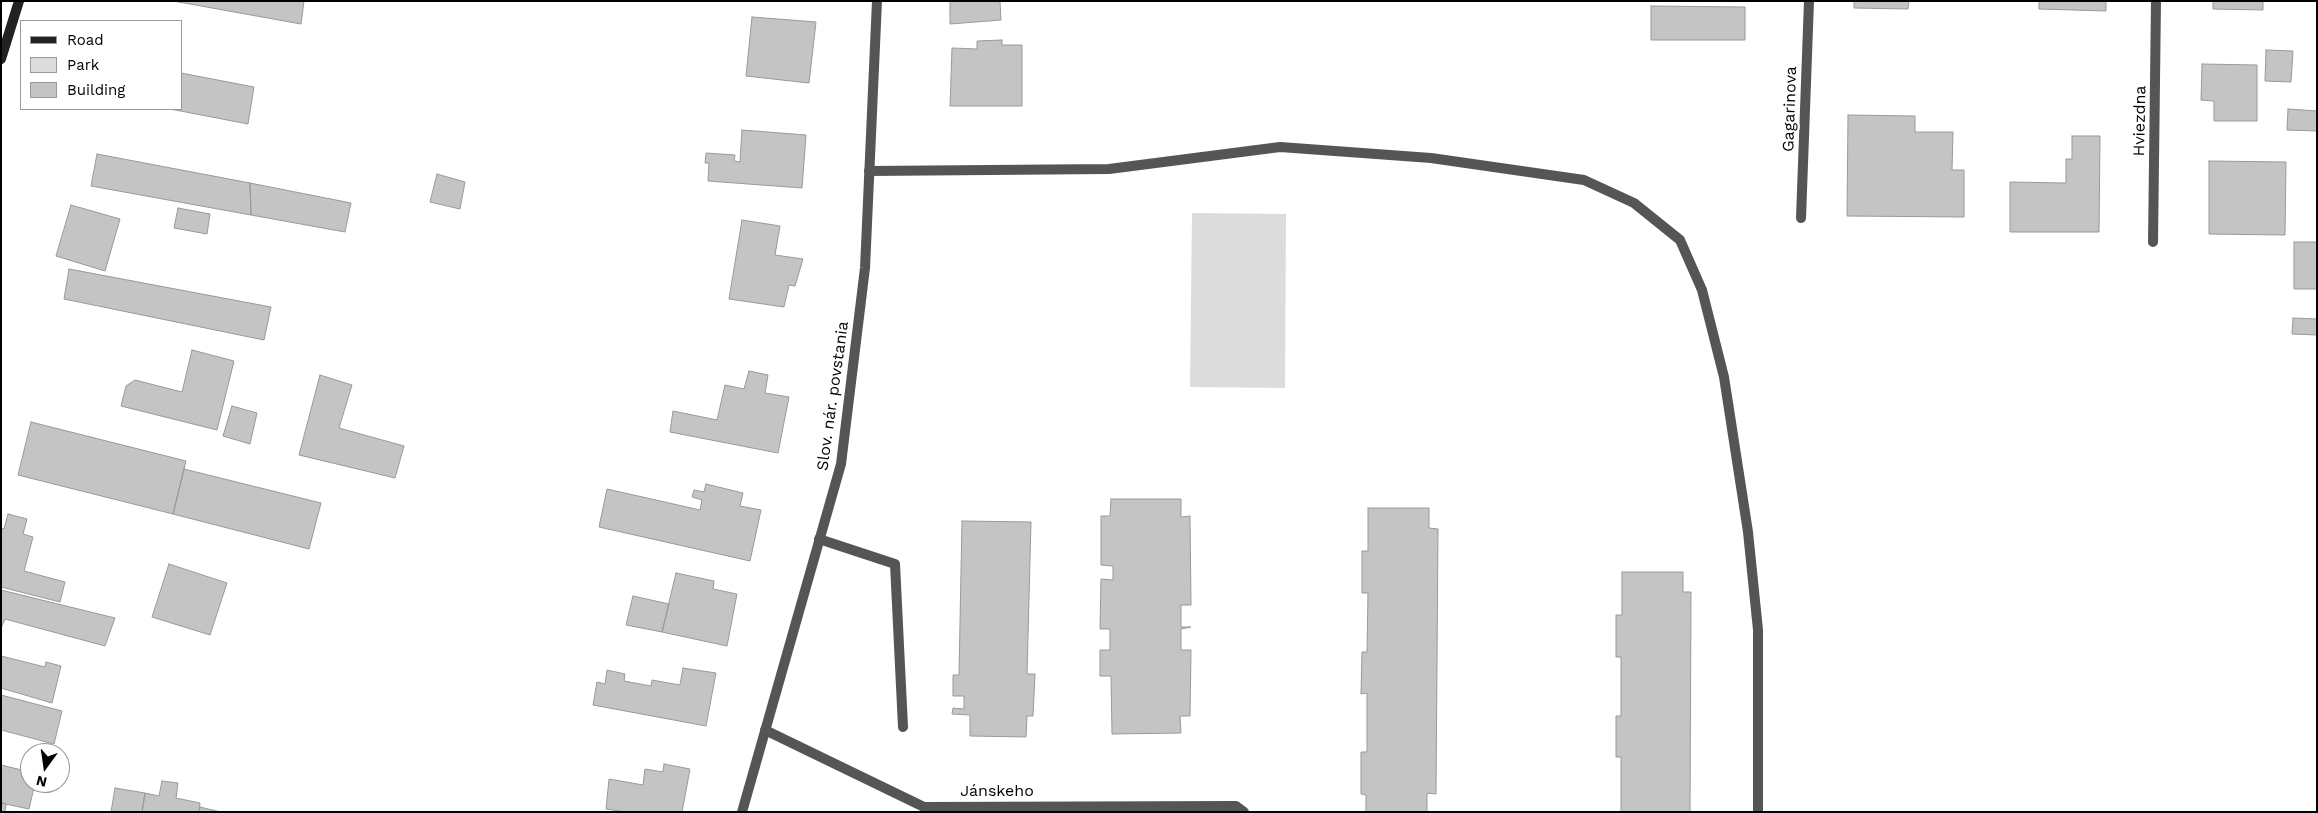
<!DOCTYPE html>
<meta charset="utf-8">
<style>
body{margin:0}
#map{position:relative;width:2318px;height:813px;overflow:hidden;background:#fff;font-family:"Work Sans",sans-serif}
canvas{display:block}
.frame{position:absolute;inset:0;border:2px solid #000;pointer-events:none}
.legend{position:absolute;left:20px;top:20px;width:162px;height:90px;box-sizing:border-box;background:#fff;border:1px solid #999;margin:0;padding:6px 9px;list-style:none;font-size:15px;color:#000}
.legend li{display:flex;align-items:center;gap:10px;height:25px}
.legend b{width:25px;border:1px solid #999}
.north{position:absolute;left:20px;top:743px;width:50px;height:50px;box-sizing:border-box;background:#fff;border:1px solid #999;border-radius:50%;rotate:194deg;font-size:14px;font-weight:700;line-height:20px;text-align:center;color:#000}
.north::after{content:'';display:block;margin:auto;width:18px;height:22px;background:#000;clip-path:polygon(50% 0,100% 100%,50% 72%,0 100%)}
</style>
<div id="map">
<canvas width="2318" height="813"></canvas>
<div class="frame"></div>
<ul class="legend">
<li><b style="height:6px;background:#222"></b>Road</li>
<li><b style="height:14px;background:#dcdcdc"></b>Park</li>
<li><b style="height:14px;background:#c4c4c4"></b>Building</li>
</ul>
<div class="north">N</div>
</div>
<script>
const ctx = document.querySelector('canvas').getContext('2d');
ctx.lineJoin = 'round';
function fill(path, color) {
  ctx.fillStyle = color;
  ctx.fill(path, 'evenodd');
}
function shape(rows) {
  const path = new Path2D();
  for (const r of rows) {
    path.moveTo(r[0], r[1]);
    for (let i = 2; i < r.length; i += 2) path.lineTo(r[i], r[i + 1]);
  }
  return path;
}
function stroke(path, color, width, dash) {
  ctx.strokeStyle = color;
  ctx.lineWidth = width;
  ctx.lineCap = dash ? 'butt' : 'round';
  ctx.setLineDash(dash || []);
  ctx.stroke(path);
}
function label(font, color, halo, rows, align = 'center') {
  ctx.font = font + ' "Work Sans",sans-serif';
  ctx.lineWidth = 4.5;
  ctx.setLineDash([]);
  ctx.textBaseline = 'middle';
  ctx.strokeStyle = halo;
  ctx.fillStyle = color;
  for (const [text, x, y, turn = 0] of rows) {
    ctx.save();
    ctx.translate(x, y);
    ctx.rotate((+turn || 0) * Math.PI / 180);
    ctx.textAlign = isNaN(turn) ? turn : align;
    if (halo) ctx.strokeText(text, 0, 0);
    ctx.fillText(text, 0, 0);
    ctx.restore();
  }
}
fill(shape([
 [1192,213,1286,214,1285,388,1190,387]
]), '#dcdcdc');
const building = shape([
 [173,1,304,1,301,24,173,1],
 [950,1,1000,1,1001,20,950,24,950,1],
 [1854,1,1909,1,1908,9,1854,8,1854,1],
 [2039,1,2106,1,2106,11,2039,9,2039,1],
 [2213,1,2263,1,2263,10,2213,9,2213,1],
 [1651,6,1745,7,1745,40,1651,40,1651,6],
 [752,17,816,22,809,83,746,76,752,17],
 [1002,40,1002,45,1022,45,1022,106,950,106,952,48,977,49,977,41,1002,40],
 [2266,50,2293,51,2291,82,2265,81,2266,50],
 [2202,64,2257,65,2257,121,2214,121,2214,101,2201,100,2202,64],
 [181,73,254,87,248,124,170,109,181,109,181,73],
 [2288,109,2317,111,2317,131,2287,130,2288,109],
 [1848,115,1915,116,1915,132,1953,132,1952,170,1964,170,1964,217,1847,216,1848,115],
 [742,130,806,135,802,188,708,181,709,163,705,163,706,153,735,155,734,161,740,162,742,130],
 [2072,136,2100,136,2099,232,2010,232,2010,182,2066,183,2066,159,2072,159,2072,136],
 [97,154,250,183,251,215,91,186,97,154],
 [2209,161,2286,162,2285,235,2209,234,2209,161],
 [437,174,465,182,460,209,430,202,437,174],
 [250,183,351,203,345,232,251,215,250,183],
 [71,205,120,219,105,271,56,256,71,205],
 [178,208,210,214,207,234,174,228,178,208],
 [742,220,780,226,775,255,803,259,795,286,789,285,784,307,729,299,742,220],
 [2294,242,2317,242,2317,289,2294,289,2294,242],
 [69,269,271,307,264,340,64,299,69,269],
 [2293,318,2317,319,2317,335,2292,334,2293,318],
 [192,350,234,361,217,430,121,406,126,386,135,380,182,392,192,350],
 [749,371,768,375,765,393,789,397,778,453,670,432,673,411,717,420,725,385,744,389,749,371],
 [320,375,352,385,339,428,404,446,395,478,299,455,320,375],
 [232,406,257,413,250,444,223,436,232,406],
 [31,422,186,461,173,514,18,475,31,422],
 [184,469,321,503,309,549,173,514,184,469],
 [706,484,743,493,740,506,761,510,750,561,599,527,607,489,700,510,702,500,692,497,694,490,704,492,706,484],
 [1111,499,1181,499,1181,517,1190,516,1191,605,1181,605,1181,627,1191,627,1181,629,1181,650,1191,650,1190,716,1180,716,1181,733,1112,734,1111,676,1100,676,1100,650,1110,650,1110,629,1100,629,1101,579,1113,580,1113,566,1101,565,1101,516,1110,516,1111,499],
 [1368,508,1429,508,1429,528,1438,529,1436,794,1427,793,1427,812,1366,812,1366,795,1361,794,1361,752,1367,752,1367,693,1361,694,1362,652,1367,652,1368,593,1362,593,1362,551,1368,551,1368,508],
 [8,514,27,519,23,534,33,537,24,571,65,582,60,602,1,587,1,528,4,529,8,514],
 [962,521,1031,522,1027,674,1035,674,1033,716,1027,716,1026,737,970,736,970,715,952,714,953,708,964,709,964,696,953,696,953,675,959,675,962,521],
 [169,564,227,583,210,635,152,617,169,564],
 [1622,572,1683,572,1683,592,1691,592,1690,812,1621,812,1621,757,1616,757,1616,716,1621,716,1621,657,1616,657,1616,615,1622,615,1622,572],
 [676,573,714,581,713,589,737,594,727,646,662,632,676,573],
 [1,590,115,618,105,646,5,619,1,628,1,590],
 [633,596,669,604,662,632,626,625,633,596],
 [1,656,45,667,46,662,61,666,52,703,1,688,1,656],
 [683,668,716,673,706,726,593,705,597,682,605,684,607,670,625,674,624,681,651,686,652,680,680,685,683,668],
 [1,695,62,711,54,744,1,730,1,695],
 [664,764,690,769,682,812,626,812,606,809,609,779,643,785,645,769,663,772,664,764],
 [1,765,30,772,30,783,35,783,29,809,1,803,1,765],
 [162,781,178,783,176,798,200,803,199,812,142,812,145,793,159,796,162,781],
 [115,788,145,793,142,812,111,812,115,788],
 [1,803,6,804,5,812,1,812,1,803],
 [200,807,221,812,199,812,200,807]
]);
fill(building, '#c4c4c4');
stroke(building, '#999', 1);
stroke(shape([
 [869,171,1109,169,1280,147,1431,158,1584,180,1634,203,1680,240,1702,290,1724,377,1748,532,1758,630,1758,812],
 [819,539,895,564,903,727]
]), '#555', 10);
stroke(shape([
 [1801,218,1809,1],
 [2153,242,2156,1],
 [765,730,924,807,1236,806,1244,812],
 [742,812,841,464,865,268,877,1]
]), '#555', 10);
stroke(shape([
 [1,59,19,1]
]), '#222', 10);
label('16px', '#000', '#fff', [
 ["Gagarinova",1790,109,-88],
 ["Hviezdna",2140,121,-89],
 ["Slov. nár. povstania",833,396,-82],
 ["Jánskeho",997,791]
]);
</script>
